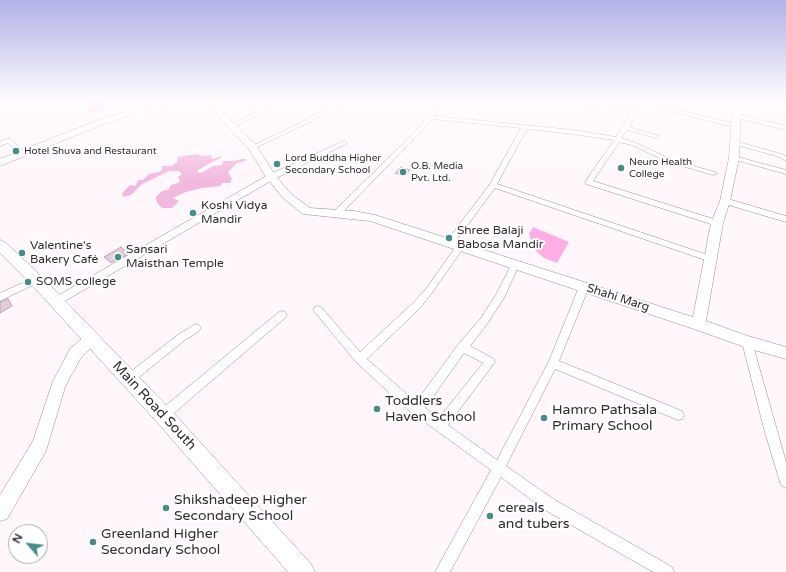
<!DOCTYPE html>
<meta charset="utf-8">
<style>
body{margin:0}
#map{position:relative;width:786px;height:572px;overflow:hidden;background:#fff7fc;font-family:"Varela Round",sans-serif}
canvas{display:block}
.north{position:absolute;left:8px;top:524px;width:40px;height:40px;box-sizing:border-box;background:#fff;border:1px solid #adaaac;border-radius:50%;rotate:298deg;font-size:11px;font-weight:700;line-height:16px;text-align:center;color:#322b30}
.north::after{content:'';display:block;margin:auto;width:14px;height:18px;background:#468d88;clip-path:polygon(50% 0,100% 100%,50% 72%,0 100%)}
</style>
<div id="map">
<canvas width="786" height="572"></canvas>
<div class="north">N</div>
</div>
<script>
const ctx = document.querySelector('canvas').getContext('2d');
ctx.lineJoin = 'round';
function fill(path, color) {
  ctx.fillStyle = color;
  ctx.fill(path, 'evenodd');
}
function shape(rows) {
  const path = new Path2D();
  for (const r of rows) {
    path.moveTo(r[0], r[1]);
    for (let i = 2; i < r.length; i += 2) path.lineTo(r[i], r[i + 1]);
  }
  return path;
}
function stroke(path, color, width, dash) {
  ctx.strokeStyle = color;
  ctx.lineWidth = width;
  ctx.lineCap = dash ? 'butt' : 'round';
  ctx.setLineDash(dash || []);
  ctx.stroke(path);
}
function label(font, color, halo, rows, align = 'center') {
  ctx.font = font + ' "Varela Round",sans-serif';
  ctx.lineWidth = 4;
  ctx.setLineDash([]);
  ctx.textBaseline = 'middle';
  ctx.strokeStyle = halo;
  ctx.fillStyle = color;
  for (const [text, x, y, turn = 0] of rows) {
    ctx.save();
    ctx.translate(x, y);
    ctx.rotate((+turn || 0) * Math.PI / 180);
    ctx.textAlign = isNaN(turn) ? turn : align;
    if (halo) ctx.strokeText(text, 0, 0);
    ctx.fillText(text, 0, 0);
    ctx.restore();
  }
}
fill(shape([
 [86,101,108,101,106,102,106,107,91,113,86,111,91,106,86,104],
 [196,154,203,156,212,155,211,157,213,159,220,156,222,157,200,169,197,171,200,173,205,171,213,166,222,165,223,161,233,161,242,159,246,159,246,161,237,163,228,172,232,179,230,183,222,183,220,186,202,188,186,192,173,198,179,201,172,208,162,208,157,203,156,197,162,191,168,190,171,185,178,183,180,181,178,177,182,174,178,171,169,171,142,184,131,195,124,197,122,194,124,191,130,185,136,186,137,182,139,180,143,180,149,174,159,172,162,170,162,166,172,166,177,162,178,157]
]), '#f2b9df');
fill(shape([
 [533,227,569,242,557,263,544,258,535,250,529,234]
]), '#feaee5');
const building = shape([
 [401,167,410,170,405,176,395,173,401,167],
 [121,247,128,254,111,263,104,257,121,247],
 [8,299,12,306,0,313,0,302,8,299]
]);
fill(building, '#e2cedb');
stroke(building, '#b9a5b2', 1);
const street = shape([
 [278,101,285,101,233,127,228,126,278,101],
 [337,101,344,101,310,122,255,148,250,147,306,120,337,101],
 [428,101,436,101,440,103,435,116,573,130,616,137,630,113,583,102,582,101,591,101,632,110,637,101,641,101,739,125,739,127,737,128,641,104,629,127,659,136,656,138,627,130,621,138,636,143,672,160,715,172,717,173,713,175,668,162,632,145,619,142,593,181,720,221,721,223,720,225,717,226,586,184,585,182,614,140,573,134,527,129,497,184,714,257,715,259,711,262,708,261,495,188,452,246,446,246,445,244,446,242,490,184,521,128,433,119,340,215,334,215,333,213,334,211,414,133,428,116,434,104,428,101],
 [736,114,786,126,786,130,734,117,734,115,736,114],
 [9,138,26,153,26,155,22,155,8,143,0,146,0,142,9,138],
 [344,141,346,142,346,144,274,179,58,305,52,305,50,302,52,299,268,175,344,141],
 [735,141,781,154,786,156,786,161,777,156,733,144,732,143,735,141],
 [734,156,786,170,786,174,732,159,731,158,734,156],
 [722,199,728,199,786,216,786,222,722,203,722,199],
 [460,244,464,247,432,293,419,309,367,359,416,402,457,346,481,318,497,293,512,263,518,263,519,265,504,298,487,324,470,346,494,359,495,362,448,425,497,460,549,361,579,287,581,285,587,285,589,287,559,361,682,411,684,415,682,419,678,420,555,369,506,466,555,500,672,567,674,572,653,572,545,510,501,477,450,572,435,572,491,470,408,410,356,362,313,310,315,307,318,306,321,307,360,352,413,303,426,289,457,245,460,244],
 [464,353,483,363,439,418,425,408,464,353],
 [36,277,40,280,39,282,0,301,0,293,36,277],
 [282,311,285,312,287,315,285,318,167,419,163,420,159,419,157,415,159,411,279,312,282,311],
 [196,324,199,325,201,328,199,331,185,340,133,382,129,384,125,382,124,379,125,376,179,334,196,324],
 [747,338,751,339,752,342,786,462,786,488,782,486,780,482,764,429,742,342,743,339,747,338]
]);
const secondary = shape([
 [158,101,169,101,168,103,104,124,0,166,0,159,98,120,158,101],
 [208,101,216,101,234,124,256,145,275,175,291,194,310,208,354,211,375,215,693,317,711,223,720,201,729,158,733,101,741,101,739,158,730,201,723,223,706,321,748,336,786,347,786,359,747,348,694,329,370,221,303,214,283,198,266,177,249,149,228,128,208,101],
 [91,333,96,335,98,339,96,343,80,359,65,387,46,451,7,519,0,521,0,495,33,441,53,381,70,349,86,335,91,333]
]);
const primary = shape([
 [0,240,5,242,41,276,170,409,311,564,315,572,288,572,156,421,31,284,0,253,0,240]
]);
stroke(street, '#9d8a96', 1);
stroke(secondary, '#9d8a96', 1);
stroke(primary, '#9d8a96', 1);
fill(street, '#fff');
fill(secondary, '#fff');
fill(primary, '#fff');
const sky = ctx.createLinearGradient(0, 0, 0, 181);
sky.addColorStop(0, '#b1b2e7');
sky.addColorStop(0.56, '#fffbfe');
sky.addColorStop(1, '#fffbfe00');
ctx.fillStyle = sky;
ctx.fillRect(0, 0, 786, 181);
for (const [x, y, r, color] of [
 [16,151,4,"#468d88"],
 [277,164,4,"#468d88"],
 [621,168,4,"#468d88"],
 [403,172,4,"#468d88"],
 [193,213,4,"#468d88"],
 [449,238,4,"#468d88"],
 [22,253,4,"#468d88"],
 [118,257,4,"#468d88"],
 [28,282,4,"#468d88"],
 [377,409,4,"#468d88"],
 [544,418,4,"#468d88"],
 [166,508,4,"#468d88"],
 [490,516,4,"#468d88"],
 [93,542,4,"#468d88"]
]) {
  const dot = new Path2D();
  dot.arc(x, y, r, 0, 2 * Math.PI);
  ctx.fillStyle = color;
  ctx.fill(dot);
  stroke(dot, '#fff', 1.5);
}
label('10px', '#322b30', '#fff', [
 ["Hotel Shuva and Restaurant",24,151],
 ["Lord Buddha Higher",285,158],
 ["Secondary School",285,170],
 ["Neuro Health",629,162],
 ["College",629,174],
 ["O.B. Media",411,166],
 ["Pvt. Ltd.",411,178]
], 'left');
label('12px', '#322b30', '#fff', [
 ["Koshi Vidya",201,206],
 ["Mandir",201,220],
 ["Shree Balaji",457,231],
 ["Babosa Mandir",457,245],
 ["Valentine's",30,246],
 ["Bakery Café",30,260],
 ["Sansari",126,250],
 ["Maisthan Temple",126,264],
 ["SOMS college",36,282]
], 'left');
label('12px', '#322b30', '#fff', [
 ["Shahi Marg",618,298,18]
]);
label('14px', '#322b30', '#fff', [
 ["Toddlers",385,401],
 ["Haven School",385,417],
 ["Hamro Pathsala",552,410],
 ["Primary School",552,426],
 ["Shikshadeep Higher",174,500],
 ["Secondary School",174,516],
 ["cereals",498,508],
 ["and tubers",498,524],
 ["Greenland Higher",101,534],
 ["Secondary School",101,550]
], 'left');
label('14px', '#322b30', '#fff', [
 ["Main Road South",154,406,47]
]);
</script>
